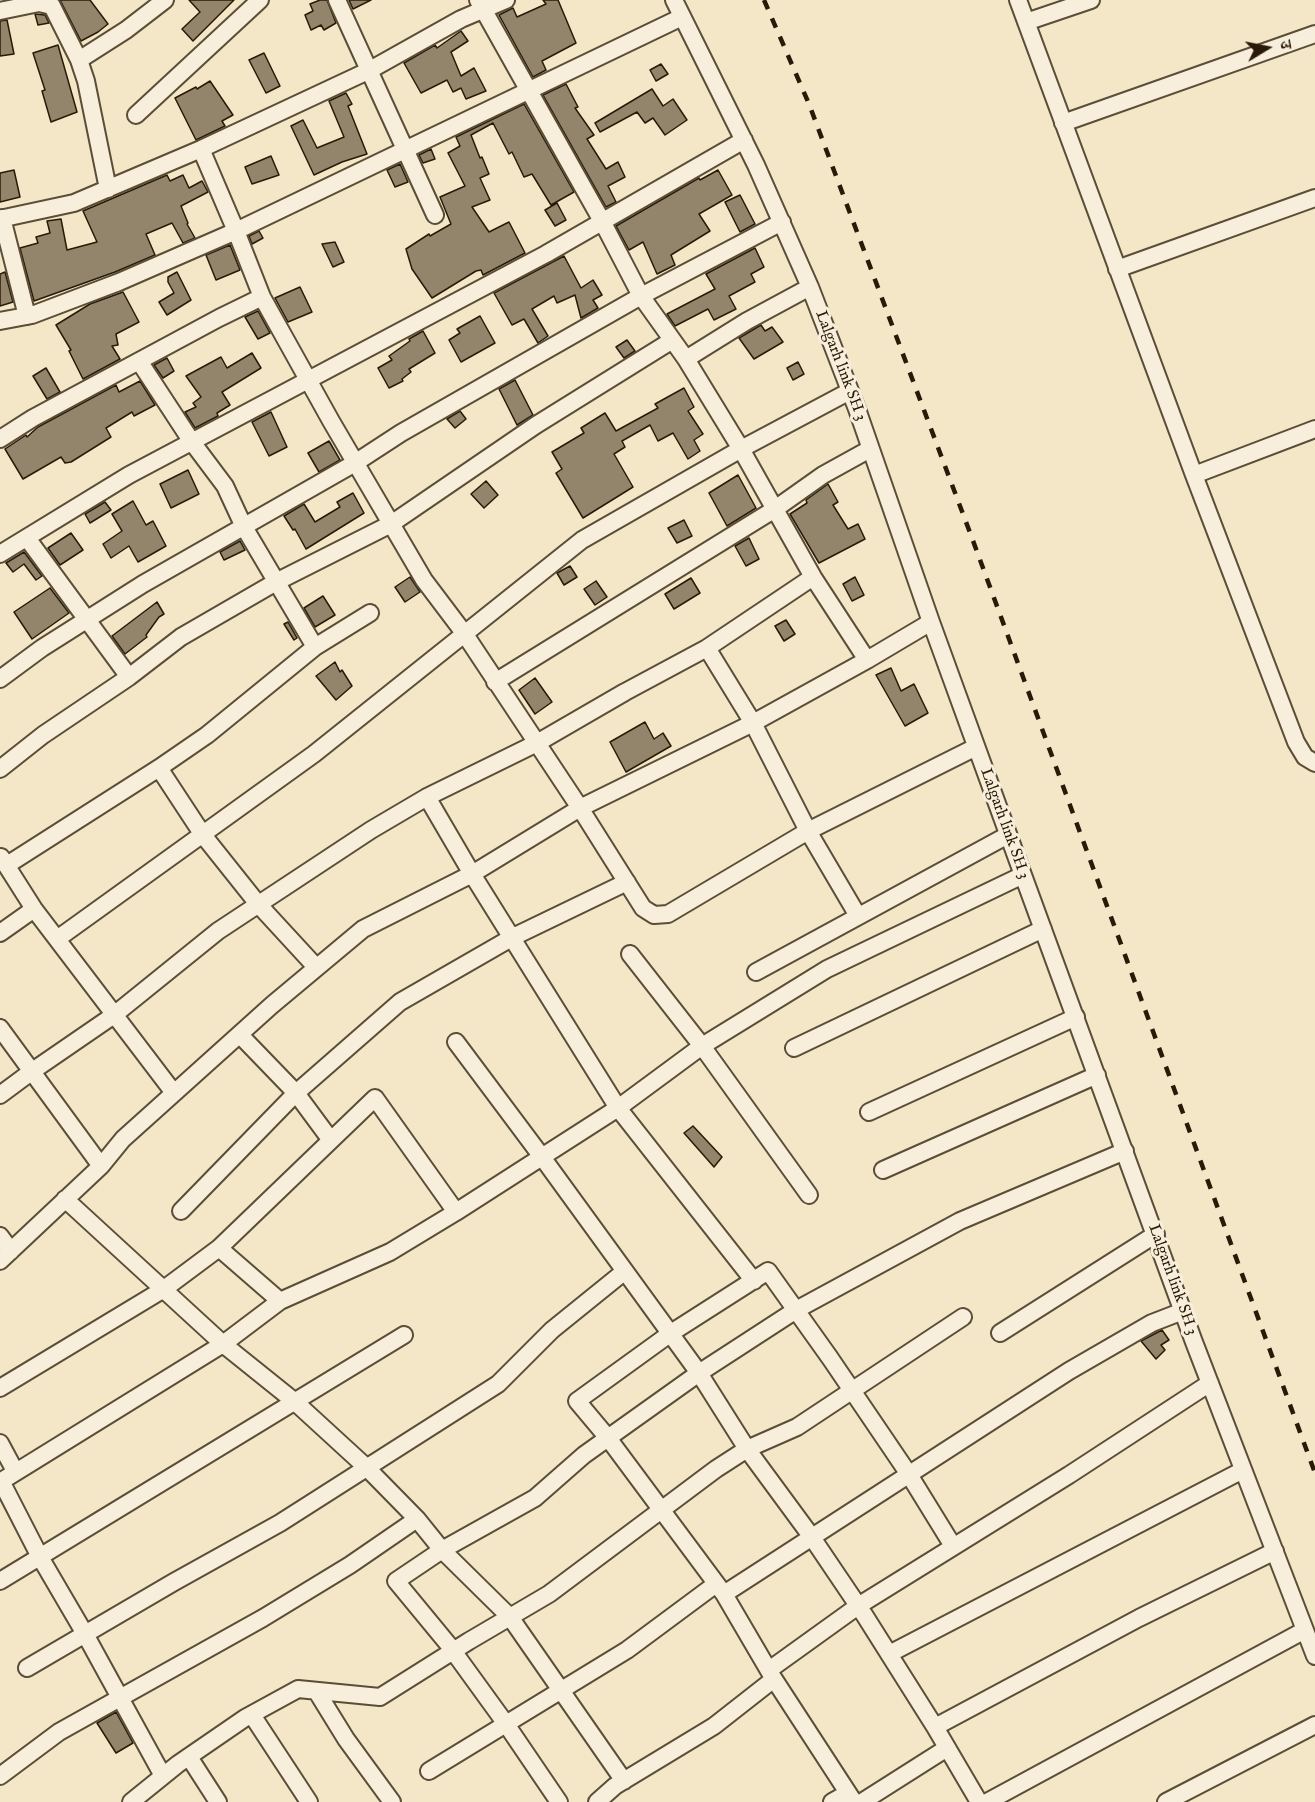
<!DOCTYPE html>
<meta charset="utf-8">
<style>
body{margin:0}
#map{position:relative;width:1315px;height:1802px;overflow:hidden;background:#f3e7c8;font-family:"IM FELL English","Noto Serif Devanagari",serif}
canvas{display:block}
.north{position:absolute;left:1237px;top:18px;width:60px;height:60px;-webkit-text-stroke:4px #f7efdb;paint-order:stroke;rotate:80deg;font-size:16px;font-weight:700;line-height:24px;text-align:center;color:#291a07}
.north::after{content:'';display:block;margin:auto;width:21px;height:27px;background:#291a07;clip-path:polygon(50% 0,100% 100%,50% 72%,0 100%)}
</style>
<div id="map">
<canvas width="1315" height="1802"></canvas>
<div class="north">उ</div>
</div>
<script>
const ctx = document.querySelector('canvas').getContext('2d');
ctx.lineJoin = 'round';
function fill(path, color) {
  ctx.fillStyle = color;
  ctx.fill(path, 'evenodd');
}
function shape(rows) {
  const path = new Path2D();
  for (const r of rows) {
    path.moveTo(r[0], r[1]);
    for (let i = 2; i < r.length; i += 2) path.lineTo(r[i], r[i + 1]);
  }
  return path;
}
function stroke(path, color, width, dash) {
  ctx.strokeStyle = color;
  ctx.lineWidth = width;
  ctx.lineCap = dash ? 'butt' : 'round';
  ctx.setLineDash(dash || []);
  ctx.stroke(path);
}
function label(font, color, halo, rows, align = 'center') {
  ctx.font = font + ' "IM FELL English",serif';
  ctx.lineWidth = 6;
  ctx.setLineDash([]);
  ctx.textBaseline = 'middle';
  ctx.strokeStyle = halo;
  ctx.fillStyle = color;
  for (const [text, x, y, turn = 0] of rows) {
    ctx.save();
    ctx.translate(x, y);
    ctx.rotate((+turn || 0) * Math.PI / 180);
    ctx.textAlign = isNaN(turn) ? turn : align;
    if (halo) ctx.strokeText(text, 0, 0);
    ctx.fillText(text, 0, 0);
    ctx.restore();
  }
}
const building = shape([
 [60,0,90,0,108,24,98,32,81,41,60,0],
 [189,0,234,0,193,41,182,29,200,12,189,0],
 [320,0,327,0,336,23,324,30,321,25,311,30,305,15,313,11,310,4,320,0],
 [349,0,371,0,353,9,349,0],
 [543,0,558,0,576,43,542,61,546,70,533,77,499,15,513,8,517,17,546,4,543,0],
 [35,14,45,15,49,23,38,25,35,14],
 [7,20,14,54,0,56,0,21,7,20],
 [461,31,468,41,451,52,461,76,474,68,486,91,466,99,461,88,453,92,447,80,421,93,404,63,435,45,437,48,461,31],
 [58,45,77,112,51,122,42,91,45,90,33,53,58,45],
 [264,53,280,86,266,93,249,60,264,53],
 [661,64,668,74,656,81,650,70,661,64],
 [210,81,233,115,222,121,225,126,196,140,175,98,196,87,197,89,210,81],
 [566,84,578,107,575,108,594,135,587,139,606,169,618,162,625,177,608,186,616,202,606,207,543,95,566,84],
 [652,89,663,106,673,99,687,120,665,135,653,118,645,123,637,112,600,132,595,123,652,89],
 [346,93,352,104,348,106,367,154,342,162,314,175,291,126,303,120,317,148,344,137,329,101,346,93],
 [524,104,574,192,551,205,532,174,524,177,512,152,509,154,493,123,471,135,480,158,482,157,489,174,480,178,490,200,472,207,489,232,509,222,525,253,483,275,481,270,476,271,432,298,412,269,406,249,429,234,430,236,451,224,440,197,465,186,448,153,460,146,456,137,524,104],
 [431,149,435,159,423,163,419,155,431,149],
 [271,156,279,175,252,184,245,167,271,156],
 [400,164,408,182,395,187,387,170,400,164],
 [14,170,20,197,0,202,0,173,14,170],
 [718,170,732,195,699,214,710,231,671,255,675,265,657,274,643,242,629,250,616,226,699,178,700,180,718,170],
 [167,175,170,181,183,175,189,188,202,181,208,192,181,206,188,223,187,224,195,238,183,243,172,223,146,234,155,255,115,272,34,301,20,248,38,243,36,237,50,233,47,221,61,219,67,250,97,242,83,211,167,175],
 [740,195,755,224,740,232,725,202,740,195],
 [557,203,566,220,555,226,545,210,557,203],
 [259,231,263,238,252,244,249,236,259,231],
 [335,242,344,262,333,267,322,244,335,242],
 [230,245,240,270,216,280,206,255,230,245],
 [755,248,764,267,751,274,755,282,729,296,736,309,714,320,708,309,675,326,667,314,715,289,706,274,755,248],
 [564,256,581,288,593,280,602,295,593,300,598,308,581,318,575,295,557,303,554,296,532,309,548,336,538,343,524,319,512,325,494,293,564,256],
 [5,272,13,302,0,306,0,274,5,272],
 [177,272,191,300,167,315,159,302,174,293,168,282,168,277,177,272],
 [300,287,312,312,288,322,275,298,300,287],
 [123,292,139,322,116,334,118,345,112,346,120,359,83,379,69,351,71,350,56,325,90,304,123,292],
 [258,311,270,333,258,339,245,317,258,311],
 [480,316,495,343,461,362,449,340,460,333,457,329,480,316],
 [761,325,765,331,772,327,783,342,754,359,739,338,761,325],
 [423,331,435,353,409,369,411,372,402,379,403,381,389,388,378,368,392,360,389,356,410,341,409,339,423,331],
 [627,340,635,351,624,358,616,347,627,340],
 [252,353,261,368,222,392,230,405,217,413,218,416,195,428,185,412,196,407,193,403,201,397,186,376,221,357,227,368,252,353],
 [167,358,174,371,163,378,154,365,167,358],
 [798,362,804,374,793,380,787,368,798,362],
 [46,368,60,392,47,399,33,376,46,368],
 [515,380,533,415,517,425,499,389,515,380],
 [140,381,155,405,134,416,132,412,106,428,111,437,71,462,65,463,61,457,23,479,5,449,26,435,27,437,38,427,116,385,119,392,140,381],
 [684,388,694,407,688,411,703,434,694,440,700,451,688,459,673,433,658,441,650,425,622,441,625,447,614,454,633,487,583,518,556,473,562,469,552,452,584,433,581,428,605,413,616,431,658,408,655,404,684,388],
 [460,411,466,419,455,428,447,419,460,411],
 [271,412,287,447,269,456,252,422,271,412],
 [329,441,340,460,319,472,308,453,329,441],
 [188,470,199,494,171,508,160,484,188,470],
 [738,475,756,508,727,526,709,493,738,475],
 [486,481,498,495,484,508,471,494,486,481],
 [828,484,838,502,833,505,848,529,858,524,865,539,819,563,790,514,807,503,806,500,828,484],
 [353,493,364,513,306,549,295,529,293,530,284,516,304,504,315,522,340,507,337,502,353,493],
 [133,501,146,525,153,521,166,546,138,562,129,546,111,558,103,544,122,531,112,514,133,501],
 [105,502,111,510,90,523,85,514,105,502],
 [684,520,692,536,677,543,668,528,684,520],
 [71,533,83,550,60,565,48,548,71,533],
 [749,538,759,559,746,566,735,546,749,538],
 [240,541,245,550,224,560,220,552,240,541],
 [24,552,42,576,36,580,24,564,13,572,6,563,24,552],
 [570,566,577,577,564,585,557,573,570,566],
 [410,577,420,592,405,602,395,587,410,577],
 [855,577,864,595,852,601,843,584,855,577],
 [691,578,700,593,674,609,665,594,691,578],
 [596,581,607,597,595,605,584,589,596,581],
 [50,588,69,613,32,639,14,612,50,588],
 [323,596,335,615,315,627,304,608,323,596],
 [157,602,164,614,159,617,146,635,147,637,125,654,112,636,157,602],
 [786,620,795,634,784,641,775,626,786,620],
 [288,622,297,638,294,640,284,624,288,622],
 [335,662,340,672,342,670,352,686,336,700,316,676,335,662],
 [891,668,901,691,914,684,928,713,905,726,876,675,891,668],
 [535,678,552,702,535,714,519,690,535,678],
 [645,722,654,739,663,733,671,746,626,772,610,742,645,722],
 [693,1126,722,1157,714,1167,684,1133,693,1126],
 [1162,1330,1169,1340,1161,1345,1165,1350,1156,1359,1141,1341,1162,1330],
 [116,1712,133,1743,116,1753,97,1723,116,1712]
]);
fill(building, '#92856b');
stroke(building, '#291a07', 1.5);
const minor = shape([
 [337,0,435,215],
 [478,0,602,221,641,296,686,359,741,449,813,577,867,660],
 [674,0,756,165,810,287,857,409,931,622,1023,875,1194,1342,1315,1656],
 [1018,0,1194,475,1296,742,1305,757,1315,763],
 [0,11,39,3,52,6,79,60,86,81,108,189],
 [1026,22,1091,0],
 [79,60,126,30,165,0],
 [136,115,260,0],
 [1063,123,1315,34],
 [201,149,236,231,262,297,331,421,424,580,464,633,580,808,643,908,654,915,668,914,808,831,976,747],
 [2,218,27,316],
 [0,219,74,203,201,149,370,70,461,19,506,0],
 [1117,269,1315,198],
 [0,321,32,315,119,282,236,231,682,17],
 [686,359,747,321,810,287],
 [139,361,192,442,225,486,244,527,315,647],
 [0,439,33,418,219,318,262,297],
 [1194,475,1315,429],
 [27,538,129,677],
 [0,554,129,475,546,254,744,140],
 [813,577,707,648,753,723,808,831,858,916],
 [0,679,42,648,143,584,355,463,401,433,641,296,782,222],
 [495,682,775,509,823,475,870,449],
 [159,768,203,835,258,904,316,967],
 [0,769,43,735,129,677,181,637,276,582,391,524,536,425,671,341],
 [427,797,472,874,618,1108,754,1281],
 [1,857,34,909,174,1093],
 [7,865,159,768,207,735,315,647,370,613],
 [0,933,34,909],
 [57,939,314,754,582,540,741,449,850,391],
 [630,954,702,1046,809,1195],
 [756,972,1008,835],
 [0,1028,101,1166],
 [240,1035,296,1093,330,1139],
 [456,1042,542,1157,699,1373,747,1449,811,1536,865,1616,935,1727,979,1802],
 [794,1048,1043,929],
 [0,1095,31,1072,114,1015,218,931,371,830,427,797,537,743,625,692,707,648],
 [869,1112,1076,1017],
 [883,1170,1097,1075],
 [65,1199,223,1344,294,1401,366,1467,417,1519,442,1550,510,1617,624,1781],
 [181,1211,296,1093,400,1002,513,937,627,882],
 [0,1236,11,1251],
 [219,1248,280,1301],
 [0,1261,101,1166,123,1139,272,1005,363,929,472,874,580,808,753,723,867,660,931,622],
 [1000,1333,1156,1234],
 [0,1388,164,1289,219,1248,375,1098,456,1212],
 [0,1443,15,1471],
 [1,1481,40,1557,85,1634,163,1776],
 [0,1482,223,1344,280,1301,390,1252,456,1212,618,1108,702,1046,827,969,1023,875],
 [0,1581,404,1335],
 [724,1594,1069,1371,1152,1323,1183,1311],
 [889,1654,1243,1470],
 [27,1668,174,1582,280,1523,498,1384,552,1330,625,1271],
 [769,1670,858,1606,1069,1475,1210,1383],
 [317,1692,346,1739,392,1802],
 [252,1715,309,1802],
 [935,1727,1139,1618,1275,1551],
 [189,1757,218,1802],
 [429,1771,627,1650,716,1584],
 [0,1776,59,1732,263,1618,350,1565,417,1519],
 [131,1802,178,1764,245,1718,298,1689,380,1697,469,1641,549,1594,716,1469,747,1449,797,1427,963,1317],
 [559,1802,506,1724,448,1644,396,1581,442,1550,535,1498,584,1455,699,1373,796,1310,960,1221,1125,1151],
 [597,1802,615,1786,714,1726,774,1679],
 [832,1802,848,1793],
 [854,1802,772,1676,724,1594,608,1438,577,1401,671,1333,768,1271,830,1358,908,1473,953,1546],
 [862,1802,947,1748],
 [987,1802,1305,1630],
 [1166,1802,1315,1725]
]);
stroke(minor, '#5c4d37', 20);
stroke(minor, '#f7efdb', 16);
stroke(shape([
 [764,0,809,104,972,538,1315,1473]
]), '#291a07', 4.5, [10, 10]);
label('16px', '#291a07', '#f7efdb', [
 ["Lalgarh link SH 3",840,366,69],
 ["Lalgarh link SH 3",1004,824,70],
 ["Lalgarh link SH 3",1172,1280,70]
]);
</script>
